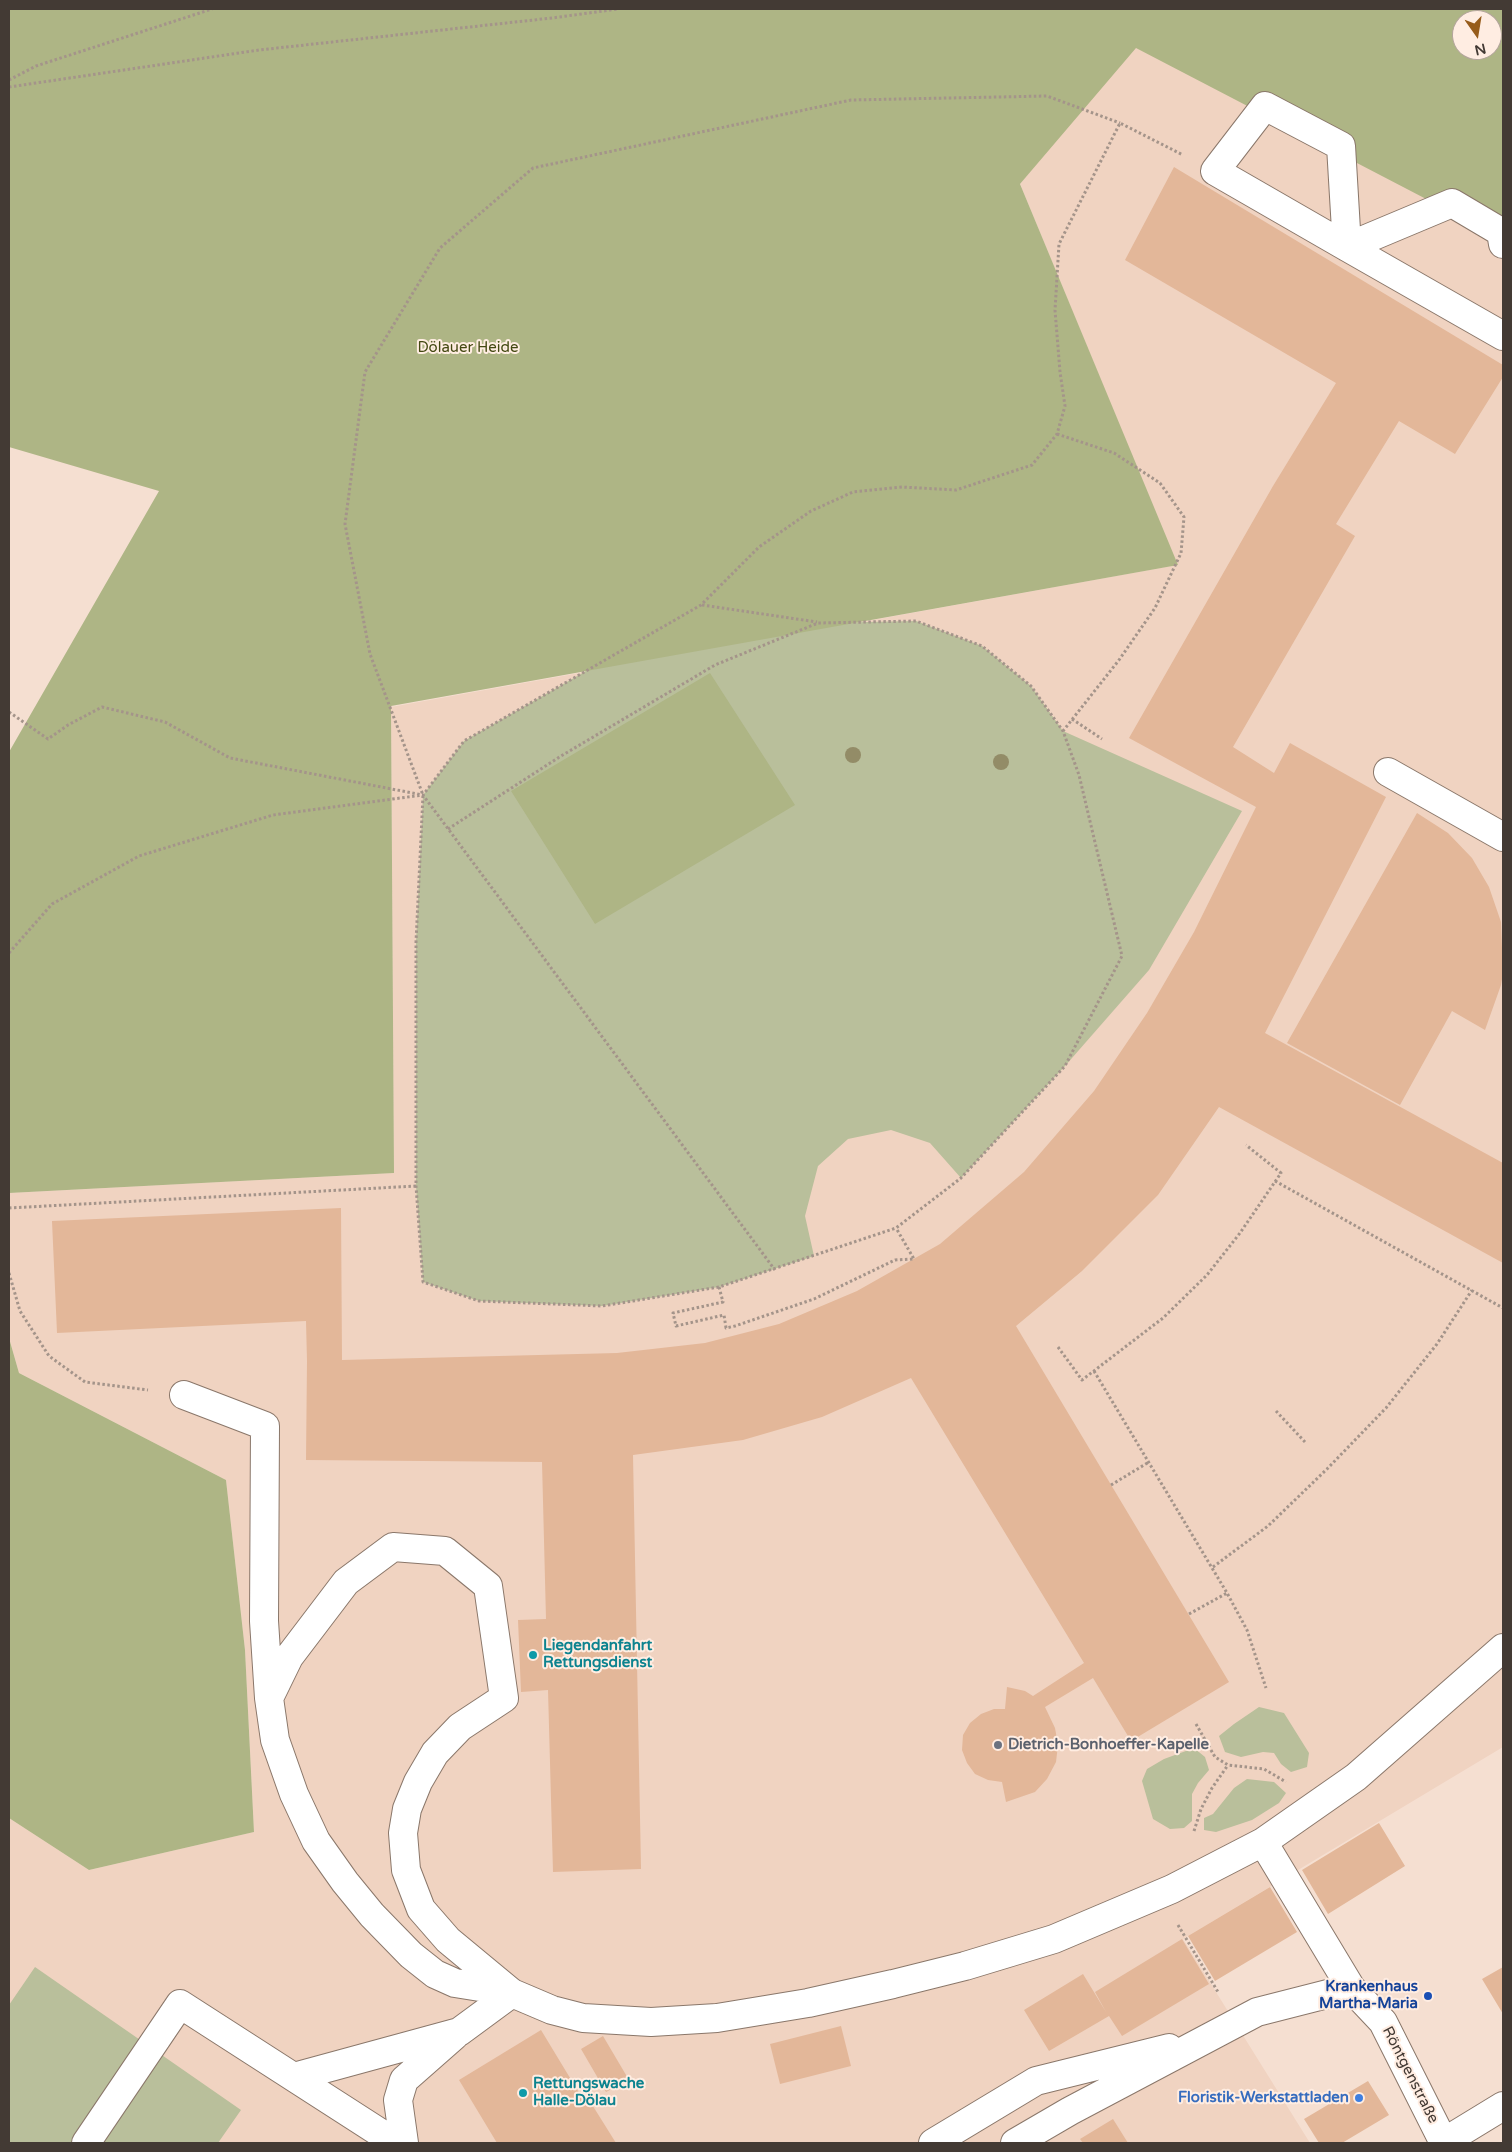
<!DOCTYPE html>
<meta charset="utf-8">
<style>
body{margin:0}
#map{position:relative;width:1512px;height:2152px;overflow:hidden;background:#f5dfd1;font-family:"Varela Round",sans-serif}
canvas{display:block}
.frame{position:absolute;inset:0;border:10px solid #433a34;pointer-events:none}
.north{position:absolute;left:1452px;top:10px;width:50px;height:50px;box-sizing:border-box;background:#ffede2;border:1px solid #b4a59c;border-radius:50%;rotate:167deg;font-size:14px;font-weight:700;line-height:20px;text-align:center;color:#433a34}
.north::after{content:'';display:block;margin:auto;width:18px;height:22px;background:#975c1b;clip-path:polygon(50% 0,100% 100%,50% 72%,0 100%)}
</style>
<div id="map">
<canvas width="1512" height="2152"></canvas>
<div class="frame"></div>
<div class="north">N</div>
</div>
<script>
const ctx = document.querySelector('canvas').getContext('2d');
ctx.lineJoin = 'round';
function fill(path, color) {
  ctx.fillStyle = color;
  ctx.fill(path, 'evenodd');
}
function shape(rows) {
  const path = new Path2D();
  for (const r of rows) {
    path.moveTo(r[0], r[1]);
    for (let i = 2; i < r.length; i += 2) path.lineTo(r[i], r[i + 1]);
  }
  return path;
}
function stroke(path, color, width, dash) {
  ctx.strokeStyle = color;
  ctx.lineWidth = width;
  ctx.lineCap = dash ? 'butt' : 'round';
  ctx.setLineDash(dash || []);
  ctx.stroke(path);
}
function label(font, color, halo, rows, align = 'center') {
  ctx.font = font + ' "Varela Round",sans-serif';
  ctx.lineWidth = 4;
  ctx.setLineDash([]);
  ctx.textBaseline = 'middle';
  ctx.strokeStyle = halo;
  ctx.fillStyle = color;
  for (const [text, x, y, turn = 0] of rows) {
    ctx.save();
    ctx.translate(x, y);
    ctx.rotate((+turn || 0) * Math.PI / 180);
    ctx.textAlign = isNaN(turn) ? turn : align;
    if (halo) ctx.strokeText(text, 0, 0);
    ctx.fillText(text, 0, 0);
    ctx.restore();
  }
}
fill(shape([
 [1133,44,1503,238,1503,1747,1183,1939,1310,2143,9,2143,9,1818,89,1870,254,1832,245,1650,226,1480,19,1373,9,1338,9,1193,394,1173,391,707,1177,565,1020,184]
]), '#f0d3c1');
fill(shape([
 [701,605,818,623,916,621,982,646,1031,686,1063,731,1242,811,1149,970,1065,1066,961,1178,930,1143,891,1130,848,1139,818,1166,805,1216,814,1256,719,1287,602,1306,479,1301,423,1282,416,1186,416,942,423,795,464,741],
 [1259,1707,1284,1713,1309,1753,1307,1767,1291,1772,1281,1764,1274,1753,1263,1752,1241,1757,1225,1752,1219,1736,1234,1724],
 [1194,1748,1205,1757,1209,1770,1198,1783,1192,1794,1192,1821,1184,1828,1170,1829,1153,1819,1142,1781,1147,1769,1164,1759],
 [1247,1779,1274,1782,1286,1793,1279,1803,1252,1820,1216,1832,1204,1830,1204,1818,1213,1814,1234,1788],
 [35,1967,241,2110,218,2143,9,2143,9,2005]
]), '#b9bf9b');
fill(shape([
 [9,9,1503,9,1503,239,1136,48,1020,184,1178,565,391,706,394,1173,9,1193,9,752,159,491,9,447],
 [1462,20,1492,20,1492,50,1462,50],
 [710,673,795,805,595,924,511,791],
 [9,1338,19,1373,226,1480,245,1650,254,1832,89,1870,9,1818]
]), '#aeb585');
fill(shape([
 [1174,167,1503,365,1503,377,1455,454,1399,421,1336,524,1355,536,1233,747,1274,773,1290,743,1386,797,1265,1033,1503,1163,1503,1263,1219,1107,1158,1195,1082,1271,1016,1326,1229,1682,1131,1741,1093,1678,1045,1707,1055,1728,1058,1745,1056,1762,1047,1779,1035,1792,1006,1802,1002,1782,988,1780,975,1774,967,1763,962,1750,963,1735,970,1723,981,1714,994,1709,1005,1709,1007,1687,1025,1691,1033,1696,1084,1663,911,1378,822,1417,743,1440,633,1455,641,1869,553,1872,548,1690,521,1692,518,1620,546,1619,542,1462,306,1460,307,1361,306,1321,57,1333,52,1221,341,1208,342,1360,617,1353,705,1343,779,1324,857,1291,940,1244,1024,1172,1094,1091,1147,1013,1194,932,1256,807,1129,738,1273,486,1336,383,1125,260],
 [1417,813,1448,833,1472,858,1489,887,1501,922,1503,973,1501,985,1485,1030,1452,1011,1400,1105,1287,1043],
 [1379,1823,1405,1866,1328,1914,1302,1870],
 [1270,1887,1297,1932,1215,1981,1188,1936],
 [1182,1939,1209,1984,1122,2036,1109,2016,1049,2051,1024,2010,1083,1974,1106,2012,1095,1992],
 [1503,1967,1503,2014,1482,1979],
 [841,2026,851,2066,780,2084,770,2044],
 [541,2030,587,2106,591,2103,616,2143,497,2143,459,2080],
 [603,2036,629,2080,606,2092,581,2049],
 [1368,2081,1389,2115,1342,2143,1319,2143,1304,2119],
 [1113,2119,1128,2143,1083,2143,1080,2139]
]), '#e3b799');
const minor = shape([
 [1347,247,1341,146,1265,106,1215,171,1347,247,1503,336],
 [1347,247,1452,203,1501,232,1503,244],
 [1388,772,1503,837],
 [184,1395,265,1426,264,1621,269,1698,275,1740,294,1794,316,1841,345,1882,372,1915,411,1955,435,1974,455,1983,511,1992],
 [269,1698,289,1657,346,1582,393,1547,445,1551,488,1586,504,1698,460,1727,435,1753,418,1782,407,1809,403,1833,406,1870,421,1909,448,1940,512,1993,552,2010,583,2018,651,2022,717,2018,808,2003,893,1984,965,1966,1054,1939,1172,1889,1263,1842,1356,1777,1503,1648],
 [1263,1842,1351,1988,1383,2022,1444,2143],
 [294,2077,459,2032,512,1993],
 [1444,2142,1503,2106],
 [86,2143,180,2004,396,2143],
 [404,2143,398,2100,404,2080,454,2036],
 [933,2143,1036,2081,1169,2048],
 [1015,2143,1070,2111,1257,2012,1351,1988]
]);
stroke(minor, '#8a776a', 30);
stroke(shape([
 [9,80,36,66,212,9],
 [9,87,259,50,552,18,618,9],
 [1057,434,1114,453,1160,483,1184,517,1181,553,1155,608,1119,660,1063,731],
 [702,605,817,622],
 [9,712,48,739,68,725,102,707,165,722,230,758,423,795,775,1270],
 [1072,719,1102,739],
 [448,829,561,756,715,665,818,623,916,621,982,646,1031,686,1063,731,1079,775,1122,956,1065,1066,961,1178,896,1228,719,1287,602,1306,479,1301,423,1282,416,1186,416,942,423,795,370,654,345,524,365,372,440,248,533,168,851,100,1047,96,1120,123],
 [9,953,52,904,139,856,273,815,423,795,464,741,701,605,759,547,811,511,853,492,902,487,956,490,1032,465,1057,434,1065,406,1060,372,1055,310,1059,244,1120,123,1183,155],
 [1275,1181,1503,1308],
 [9,1208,416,1186],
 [9,1273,20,1311,49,1356,85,1382,148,1390],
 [719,1287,723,1302,673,1313,676,1326,724,1315,726,1328,735,1326,814,1299,895,1260,914,1259,896,1228],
 [1058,1347,1082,1380,1163,1318,1207,1275,1240,1233,1281,1173,1246,1145],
 [1094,1371,1227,1593,1247,1630,1266,1688],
 [1276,1411,1305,1442],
 [1111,1485,1149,1462],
 [1213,1567,1268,1526,1327,1469,1386,1408,1437,1344,1472,1290],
 [1189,1614,1227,1593],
 [1196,1724,1215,1757,1228,1765,1264,1769,1286,1782],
 [1194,1831,1201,1809,1212,1788,1228,1765],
 [1178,1925,1218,1992]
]), '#a4948a', 3, [2.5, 2.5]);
stroke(minor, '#fff', 28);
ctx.fillStyle = '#938c67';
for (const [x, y] of [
 [853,755],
 [1001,762]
]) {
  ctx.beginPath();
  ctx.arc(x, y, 8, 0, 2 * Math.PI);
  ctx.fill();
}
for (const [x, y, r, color] of [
 [533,1655,5,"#0f9aa8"],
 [998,1745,5,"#6b7280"],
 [1428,1996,5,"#1a4fb4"],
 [523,2093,5,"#0f9aa8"],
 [1359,2098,5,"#3f7fe0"]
]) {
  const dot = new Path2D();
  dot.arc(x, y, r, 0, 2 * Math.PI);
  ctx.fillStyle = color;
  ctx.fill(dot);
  stroke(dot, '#ffede2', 2);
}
label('15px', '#434811', '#ffede2', [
 ["Dölauer Heide",468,348]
]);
label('bold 15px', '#0d838f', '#ffede2', [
 ["Liegendanfahrt",543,1646],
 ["Rettungsdienst",543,1663],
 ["Rettungswache",533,2084],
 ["Halle-Dölau",533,2101]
], 'left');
label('bold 15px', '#5b616d', '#ffede2', [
 ["Dietrich-Bonhoeffer-Kapelle",1008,1745]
], 'left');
label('bold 15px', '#164399', '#ffede2', [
 ["Krankenhaus",1418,1987],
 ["Martha-Maria",1418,2004]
], 'right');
label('15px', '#433a34', '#ffede2', [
 ["Röntgenstraße",1410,2075,63]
]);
label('bold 15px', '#366cbe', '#ffede2', [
 ["Floristik-Werkstattladen",1349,2098]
], 'right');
</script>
